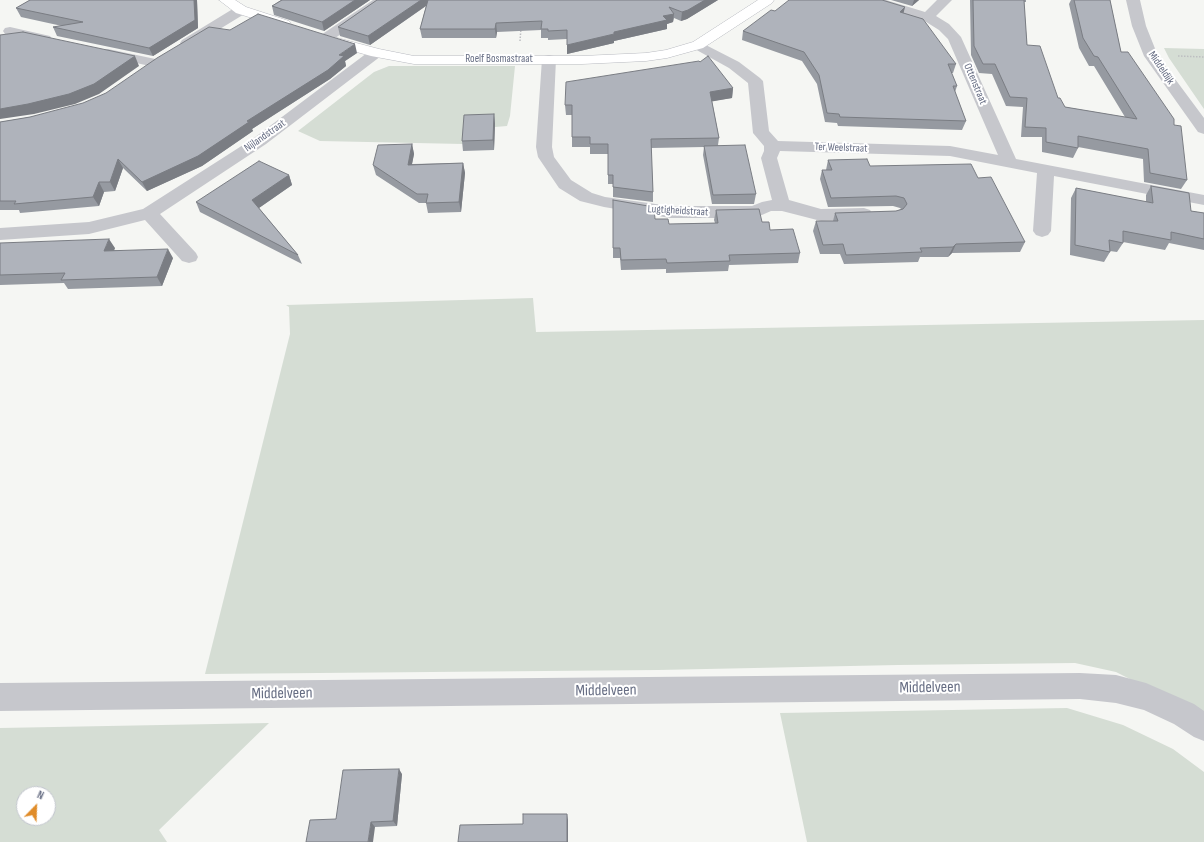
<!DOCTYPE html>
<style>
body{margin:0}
#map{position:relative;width:1204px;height:842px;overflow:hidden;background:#f5f6f3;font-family:"Sofia Sans Condensed",sans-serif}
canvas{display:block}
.north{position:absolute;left:16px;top:786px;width:40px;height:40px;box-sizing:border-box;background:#fff;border:1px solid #c2c5cd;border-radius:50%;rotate:23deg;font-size:11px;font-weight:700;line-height:16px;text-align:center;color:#666d83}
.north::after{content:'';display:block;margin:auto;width:14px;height:18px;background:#e08c29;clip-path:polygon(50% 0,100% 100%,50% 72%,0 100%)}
</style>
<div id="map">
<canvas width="1204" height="842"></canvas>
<div class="north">N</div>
</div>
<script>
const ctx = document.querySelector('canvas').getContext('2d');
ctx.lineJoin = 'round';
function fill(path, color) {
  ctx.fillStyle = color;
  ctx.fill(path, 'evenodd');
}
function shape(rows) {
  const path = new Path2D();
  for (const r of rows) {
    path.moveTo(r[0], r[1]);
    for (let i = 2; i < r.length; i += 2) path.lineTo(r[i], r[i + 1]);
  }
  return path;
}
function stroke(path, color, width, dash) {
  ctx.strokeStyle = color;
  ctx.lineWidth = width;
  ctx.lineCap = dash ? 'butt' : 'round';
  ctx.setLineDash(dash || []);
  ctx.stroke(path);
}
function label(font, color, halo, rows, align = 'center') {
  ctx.font = font + ' "Sofia Sans Condensed",sans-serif';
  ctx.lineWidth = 4;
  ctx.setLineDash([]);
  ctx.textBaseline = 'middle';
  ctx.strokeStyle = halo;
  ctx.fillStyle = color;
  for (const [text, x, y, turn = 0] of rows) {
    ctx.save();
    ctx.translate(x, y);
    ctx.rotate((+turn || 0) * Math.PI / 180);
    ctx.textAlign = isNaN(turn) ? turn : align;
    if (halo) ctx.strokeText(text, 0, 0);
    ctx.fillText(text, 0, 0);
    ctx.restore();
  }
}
fill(shape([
 [1164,48,1204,49,1204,109,1169,58],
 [389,66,515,66,510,116,507,126,495,127,463,144,320,141,298,131,374,72],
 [533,298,536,332,1204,320,1204,719,1187,708,1116,672,1075,663,898,665,658,670,205,674,290,334,289,307,286,305],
 [1067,708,1123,725,1173,749,1204,772,1204,842,807,842,780,713],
 [269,723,159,830,167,842,0,842,0,728],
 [24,794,48,794,48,818,24,818]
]), '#d5ddd4');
const secondary = shape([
 [219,0,235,0,246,7,289,21,291,24,289,27,284,28,236,13,219,0],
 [758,0,774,0,772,3,703,48,667,58,646,61,582,64,414,64,371,56,321,42,319,39,321,36,326,35,379,49,414,56,582,56,646,53,666,50,693,42,758,0]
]);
stroke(secondary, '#b8bac0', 1);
stroke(shape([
 [520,41,521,28],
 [1178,56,1204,57]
]), '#bdbec1', 1.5, [1.5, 1.5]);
fill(shape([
 [373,0,389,0,331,41,326,42,321,41,319,38,321,35,373,0],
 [865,0,886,0,925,12,937,0,952,0,936,16,949,24,961,37,1016,159,1204,195,1204,205,1054,176,1051,231,1048,235,1042,237,1036,235,1033,231,1037,173,950,156,780,151,777,158,789,200,821,209,864,208,870,210,873,214,870,218,864,220,821,221,782,211,771,211,755,218,670,218,604,207,580,201,559,188,538,157,536,147,542,59,544,56,549,55,554,56,556,59,552,147,554,157,571,180,592,193,605,197,670,206,752,206,762,202,772,200,761,158,764,151,764,146,753,133,748,83,729,68,693,48,691,45,693,42,698,41,739,62,760,78,763,81,769,131,778,141,950,146,998,155,948,39,939,30,923,20,867,3,865,0],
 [1126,0,1140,0,1146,26,1158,56,1204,118,1204,134,1198,132,1144,56,1132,26,1126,0],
 [241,6,246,7,248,10,246,13,192,46,187,47,182,46,180,43,182,40,236,7,241,6],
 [10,27,50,36,52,39,50,42,45,43,5,34,3,31,5,28,10,27],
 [108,49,160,60,162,63,160,66,155,67,103,56,101,53,103,50,108,49],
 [376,49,381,50,383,53,381,56,266,144,160,214,196,253,198,257,196,261,189,263,182,261,145,220,89,234,0,240,0,228,89,222,143,209,254,138,371,50,376,49],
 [1080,673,1116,675,1146,683,1194,704,1204,711,1204,741,1194,737,1174,724,1144,710,1116,703,1080,699,0,711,0,683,1080,673]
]), '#c6c7cc');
fill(secondary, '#fff');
fill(shape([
 [30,0,197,0,198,28,153,56,57,36,53,27,62,26,21,17,16,8],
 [281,0,370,0,324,31,274,15,272,6],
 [377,0,718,0,687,19,681,21,674,18,673,22,667,24,667,29,614,41,614,43,567,54,567,39,548,40,548,38,541,38,541,30,497,32,496,38,422,38,420,29,426,6,370,45,340,36,338,27],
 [891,0,919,0,912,6],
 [970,0,1026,0,1026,2,1024,2,1027,45,1058,98,1065,107,1125,117,1094,66,1089,66,1079,48,1069,4,1071,0,1110,0,1121,52,1174,125,1187,180,1181,189,1144,182,1143,159,1078,147,1078,148,1073,158,1042,152,1042,137,1021,137,1023,107,1006,106,992,74,979,73,971,55],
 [905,7,903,13,956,64,953,73,951,73,957,86,955,92,966,121,962,130,838,126,837,123,825,122,817,84,802,61,742,40,743,31,775,11],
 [357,53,345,61,346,66,330,79,252,129,253,131,202,166,147,191,123,168,115,191,104,192,99,206,20,213,19,210,0,210,0,122,30,117],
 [733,88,732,98,712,101,719,138,718,145,756,194,754,204,712,204,703,155,704,147,651,148,653,192,653,202,613,197,613,184,608,184,608,154,590,154,590,147,572,147,572,115,566,115,565,105],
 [494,114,495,124,494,150,463,151,462,141],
 [412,144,414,154,412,164,463,163,465,173,461,212,428,213,426,203,419,203,376,175,373,165],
 [828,160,870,166,978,178,1025,242,1020,252,952,253,948,257,920,257,918,262,844,264,840,254,820,254,813,231,816,221,833,221,835,213,896,211,901,209,900,208,893,206,828,207,820,179,822,170,826,170],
 [289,175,292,185,259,208,298,255,302,264,200,212,196,202],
 [1151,186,1191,211,1204,213,1204,250,1169,243,1165,250,1123,242,1123,243,1117,252,1110,251,1110,252,1104,262,1070,255,1071,198,1076,188,1146,202,1146,195],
 [613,200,655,219,669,224,715,223,714,220,716,210,762,222,770,230,800,253,798,263,729,265,728,271,666,273,666,269,621,270,620,258,613,258],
 [0,243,115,248,114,250,173,258,162,286,68,289,64,283,0,285],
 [402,774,397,826,375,827,336,819]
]), '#969aa1');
fill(shape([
 [194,0,197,0,198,28,153,56,149,48],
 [355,0,370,0,324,31,322,22],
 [421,0,430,0,430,3,370,45,368,36],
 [705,0,718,0,687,19,681,21,682,12],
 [914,0,919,0,912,6],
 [905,7,903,15,900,12],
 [674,14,673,22,667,24,667,29,614,41,614,32,663,16],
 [496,23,497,32,496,38,495,29],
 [614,34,614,43,567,54,567,45],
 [355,44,357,53,345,61,346,66,330,79,252,129,253,131,202,166,147,191,142,182,247,121,339,55],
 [135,56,139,66,99,94,75,104,34,114,0,119,0,109],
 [733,88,732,98,709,102,710,92],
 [494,114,495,124,494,150,493,140],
 [412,144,414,154,410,174,408,165],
 [118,159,123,168,115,191,110,182],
 [463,163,465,173,461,212,459,202],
 [289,175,292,185,256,210,252,200],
 [99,182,104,192,99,206,93,197],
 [109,239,115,248,110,260,104,251],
 [956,244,952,253,948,257,953,247],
 [168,249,173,258,162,286,157,277],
 [399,769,402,774,397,826,393,821],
 [567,814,568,820,568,842,567,842],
 [371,822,375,827,373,842,368,842]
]), '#7a7d83');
const building = shape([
 [30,0,194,0,195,20,149,48,53,27,83,22,16,8,30,0],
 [282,0,355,0,322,22,272,6,282,0],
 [377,0,421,0,368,36,338,27,377,0],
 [428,0,705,0,688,10,682,12,669,7,674,14,663,16,667,20,614,32,614,34,567,45,567,30,548,31,548,29,541,29,542,21,496,23,495,29,420,29,428,0],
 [789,0,882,0,905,7,900,12,923,19,956,64,948,64,957,86,953,86,966,121,840,117,839,114,827,113,819,75,804,52,743,31,771,10,775,11,789,0],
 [973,0,1024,0,1027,45,1040,46,1058,98,1060,98,1065,107,1137,119,1098,57,1094,56,1083,38,1074,0,1110,0,1121,52,1128,52,1174,119,1174,125,1181,126,1187,180,1150,173,1148,149,1078,136,1078,148,1046,142,1046,128,1025,127,1027,98,1010,97,995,64,983,64,974,46,973,0],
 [258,14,355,44,339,55,344,56,328,70,247,121,249,122,198,156,142,182,118,159,110,182,99,182,93,197,14,204,16,201,0,201,0,122,30,117,83,103,106,93,157,58,209,27,230,30,258,14],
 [23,32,135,56,94,84,69,94,28,104,0,109,0,35,23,32],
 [708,56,733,88,710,92,719,138,651,139,653,192,613,187,613,175,608,175,608,144,590,144,590,137,572,137,572,105,565,105,566,82,699,61,700,62,708,56],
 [494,114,493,140,462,141,464,115,494,114],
 [412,144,408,165,463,163,459,202,426,203,428,194,417,194,373,165,378,145,412,144],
 [745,145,756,194,713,195,704,146,745,145],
 [867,159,870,166,971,164,978,178,991,177,1025,242,956,244,953,247,920,248,922,252,846,255,843,244,823,245,816,221,838,221,835,213,896,211,903,209,907,204,904,198,896,196,831,198,822,170,832,170,828,160,867,159],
 [259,161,289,175,252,200,298,255,196,202,259,161],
 [1151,186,1189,193,1191,211,1204,213,1204,239,1171,232,1171,240,1123,231,1123,243,1109,240,1110,252,1075,245,1076,188,1153,203,1151,186],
 [613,200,654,207,655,219,668,219,669,224,718,223,716,210,759,209,762,222,769,222,770,230,793,229,800,253,729,255,730,261,667,263,666,259,621,260,620,248,613,248,613,200],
 [109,239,104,251,168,249,157,277,61,280,65,273,0,275,0,243,109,239],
 [399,769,393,821,371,822,368,842,306,842,310,820,336,819,343,770,399,769],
 [523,814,567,814,567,842,458,842,460,825,523,824,523,814]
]);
fill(building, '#afb3bb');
stroke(building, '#7a7d83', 1);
label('11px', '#666d83', '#fff', [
 ["Roelf Bosmastraat",499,59],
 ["Middeldijk",1161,68,56],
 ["Ottenstraat",975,84,67],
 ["Nijlandstraat",265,136,-35],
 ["Ter Weelstraat",841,148,2],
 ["Lugtigheidstraat",678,211,3]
]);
label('16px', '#666d83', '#fff', [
 ["Middelveen",930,688,-1],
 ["Middelveen",606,691,-1],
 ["Middelveen",282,694,-1]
]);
</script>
